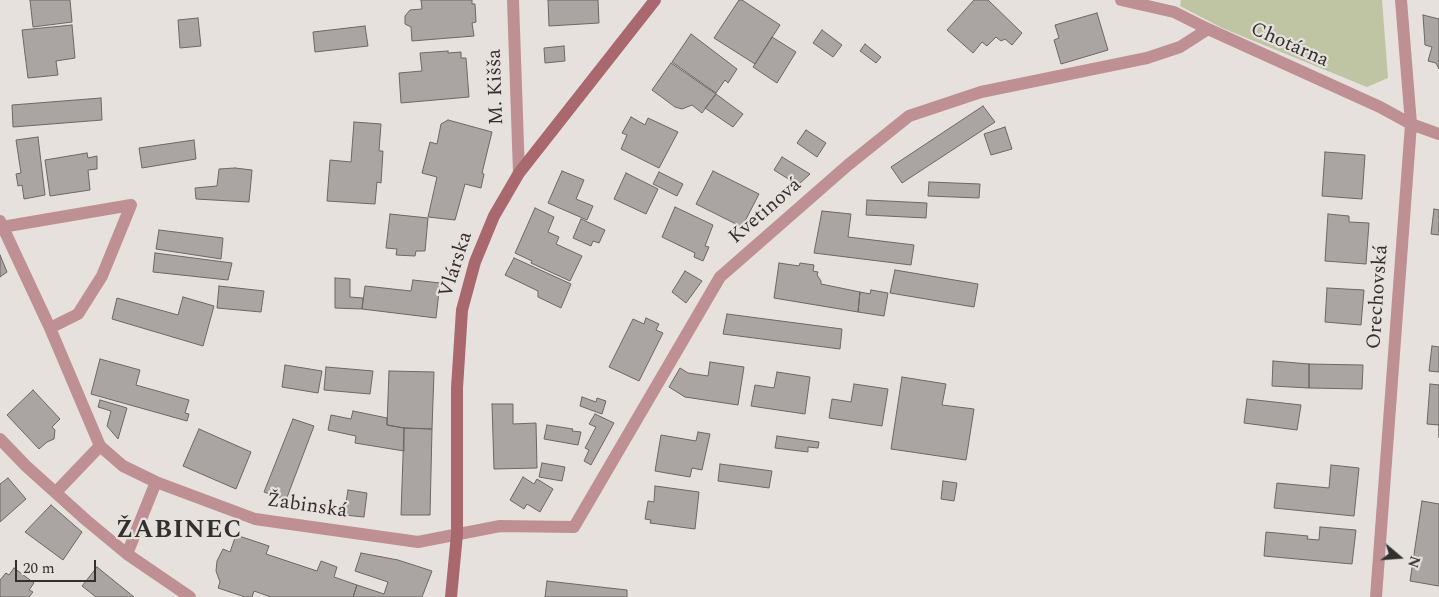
<!DOCTYPE html>
<meta charset="utf-8">
<style>
body{margin:0}
#map{position:relative;width:1439px;height:597px;overflow:hidden;background:#e6e1dd;font-family:Spectral,serif}
canvas{display:block}
.north{position:absolute;left:1374px;top:532px;width:50px;height:50px;-webkit-text-stroke:4px #e6e1dd;paint-order:stroke;rotate:108deg;font-size:14px;font-weight:700;line-height:20px;text-align:center;color:#32302e}
.north::after{content:'';display:block;margin:auto;width:18px;height:22px;background:#32302e;clip-path:polygon(50% 0,100% 100%,50% 72%,0 100%)}
.scale{position:absolute;left:15px;top:560px;width:81px;height:22px;box-sizing:border-box;border:2px solid #32302e;border-top:0;padding-left:6px;font-size:15px;line-height:18px;white-space:nowrap;color:#32302e;-webkit-text-stroke:4px #e6e1dd;paint-order:stroke}
</style>
<div id="map">
<canvas width="1439" height="597"></canvas>
<div class="north">N</div>
<div class="scale">20 m</div>
</div>
<script>
const ctx = document.querySelector('canvas').getContext('2d');
ctx.lineJoin = 'round';
function fill(path, color) {
  ctx.fillStyle = color;
  ctx.fill(path, 'evenodd');
}
function shape(rows) {
  const path = new Path2D();
  for (const r of rows) {
    path.moveTo(r[0], r[1]);
    for (let i = 2; i < r.length; i += 2) path.lineTo(r[i], r[i + 1]);
  }
  return path;
}
function stroke(path, color, width, dash) {
  ctx.strokeStyle = color;
  ctx.lineWidth = width;
  ctx.lineCap = dash ? 'butt' : 'round';
  ctx.setLineDash(dash || []);
  ctx.stroke(path);
}
function label(font, color, halo, rows, align = 'center') {
  ctx.font = font + ' Spectral,serif';
  ctx.lineWidth = 4.5;
  ctx.setLineDash([]);
  ctx.textBaseline = 'middle';
  ctx.strokeStyle = halo;
  ctx.fillStyle = color;
  for (const [text, x, y, turn = 0] of rows) {
    ctx.save();
    ctx.translate(x, y);
    ctx.rotate((+turn || 0) * Math.PI / 180);
    ctx.textAlign = isNaN(turn) ? turn : align;
    if (halo) ctx.strokeText(text, 0, 0);
    ctx.fillText(text, 0, 0);
    ctx.restore();
  }
}
fill(shape([
 [1181,0,1382,0,1388,78,1367,87,1222,28,1180,6]
]), '#bfc5a3');
const building = shape([
 [30,0,70,0,72,22,33,27,30,0],
 [421,0,472,0,472,4,475,4,476,22,472,23,474,36,412,41,411,27,405,24,405,16,410,10,422,9,421,0],
 [548,0,598,0,599,23,549,26,548,0],
 [739,0,742,0,780,25,755,64,714,38,739,0],
 [974,0,988,0,1022,33,1012,45,1005,39,1001,41,996,37,987,46,982,42,973,53,947,30,974,0],
 [1097,13,1108,50,1061,64,1054,40,1059,38,1055,25,1097,13],
 [1423,15,1439,19,1439,69,1436,63,1428,61,1432,47,1425,45,1423,15],
 [198,18,201,46,180,48,178,20,198,18],
 [72,25,75,58,56,61,58,75,28,78,22,30,72,25],
 [365,26,368,46,315,52,313,32,365,26],
 [822,30,842,45,833,57,813,43,822,30],
 [691,34,737,69,728,83,725,80,716,93,672,62,691,34],
 [772,37,796,52,777,83,753,67,772,37],
 [865,44,881,57,876,63,860,51,865,44],
 [564,46,565,61,545,63,544,48,564,46],
 [448,51,448,53,461,52,461,58,466,58,469,97,401,103,399,73,422,71,420,53,448,51],
 [671,63,716,94,702,113,692,105,682,109,675,107,652,90,671,63],
 [716,94,743,114,733,127,705,108,716,94],
 [101,98,102,120,13,127,12,105,101,98],
 [983,106,995,122,902,183,891,167,983,106],
 [631,117,645,125,648,118,678,132,659,168,621,149,627,135,622,133,631,117],
 [448,120,492,132,482,173,484,174,481,188,465,184,455,220,428,217,437,177,422,173,430,142,437,144,441,124,448,120],
 [354,122,381,124,379,151,383,151,381,183,377,182,375,204,327,201,330,160,351,162,354,122],
 [1005,127,1012,149,991,155,984,134,1005,127],
 [806,130,826,143,817,157,797,143,806,130],
 [38,137,45,195,24,199,22,185,18,186,16,174,21,173,16,140,38,137],
 [194,140,196,159,142,168,139,148,194,140],
 [1325,152,1365,155,1362,199,1322,196,1325,152],
 [87,153,88,158,97,156,97,169,88,170,90,190,50,196,45,160,87,153],
 [782,157,810,174,798,185,774,170,782,157],
 [235,168,252,170,249,202,196,199,195,188,217,186,219,169,235,168],
 [562,171,584,180,576,199,593,206,587,220,548,203,562,171],
 [713,171,759,194,742,227,696,204,713,171],
 [659,172,683,184,677,196,653,184,659,172],
 [626,173,658,189,646,214,614,199,626,173],
 [929,182,980,184,979,198,928,196,929,182],
 [867,200,927,203,926,218,866,215,867,200],
 [675,207,713,225,705,246,709,247,703,261,694,257,695,253,662,237,675,207],
 [535,208,554,217,548,232,559,237,556,244,582,256,570,281,531,263,532,261,515,253,535,208],
 [1434,209,1439,210,1439,235,1431,234,1434,209],
 [822,211,851,214,848,237,914,245,911,265,814,253,822,211],
 [390,214,428,218,425,251,416,251,415,256,396,255,397,249,386,248,390,214],
 [1328,214,1349,216,1349,222,1369,223,1366,264,1325,261,1328,214],
 [581,219,605,230,599,243,593,241,591,246,573,238,581,219],
 [159,230,223,238,221,259,156,249,159,230],
 [155,253,232,263,228,280,153,272,155,253],
 [0,255,7,272,0,277,0,255],
 [514,258,571,284,561,308,538,297,538,291,505,275,514,258],
 [779,263,799,266,800,263,814,265,813,271,818,272,817,275,821,281,821,284,860,292,858,312,774,298,779,263],
 [895,270,978,284,974,307,890,293,895,270],
 [685,271,702,281,686,303,672,292,685,271],
 [335,278,350,279,350,297,363,298,362,309,335,308,335,278],
 [413,280,440,283,436,318,362,309,365,286,411,291,413,280],
 [219,286,264,291,261,312,217,308,219,286],
 [1327,288,1364,290,1361,325,1325,322,1327,288],
 [871,290,888,293,884,316,858,312,860,292,870,294,871,290],
 [183,297,214,306,203,346,112,319,117,298,178,315,183,297],
 [727,314,842,329,840,349,723,334,727,314],
 [646,318,659,324,656,330,663,333,639,381,609,367,633,319,644,324,646,318],
 [1432,346,1439,347,1439,372,1429,371,1432,346],
 [100,359,140,370,136,385,189,400,185,413,189,414,187,421,91,394,100,359],
 [1273,361,1309,364,1309,388,1272,386,1273,361],
 [710,362,744,367,738,405,685,397,669,387,680,368,688,373,708,376,710,362],
 [1309,364,1363,365,1362,389,1309,388,1309,364],
 [285,365,322,371,318,393,282,387,285,365],
 [326,367,373,371,370,394,324,390,326,367],
 [389,371,434,372,432,429,404,428,387,425,389,371],
 [777,372,810,377,805,414,751,406,755,385,774,388,777,372],
 [902,377,946,384,942,405,974,409,966,460,891,449,902,377],
 [854,384,888,389,882,426,829,418,832,399,851,402,854,384],
 [1430,384,1439,385,1439,438,1439,425,1427,424,1430,384],
 [33,390,60,419,52,427,55,430,54,439,47,442,39,449,7,415,33,390],
 [582,397,596,402,597,398,606,401,602,414,580,406,582,397],
 [1247,399,1301,405,1297,430,1244,423,1247,399],
 [100,400,127,408,118,439,107,426,111,411,98,407,100,400],
 [492,404,513,404,513,424,536,423,537,468,494,469,492,404],
 [353,411,387,418,387,425,404,428,404,451,355,443,356,436,328,430,331,415,351,419,353,411],
 [595,414,614,423,591,465,584,461,589,450,585,448,596,427,589,424,595,414],
 [293,419,314,426,286,500,264,492,293,419],
 [547,425,573,429,572,431,581,432,578,445,544,439,547,425],
 [404,428,432,429,430,515,401,515,404,428],
 [199,429,251,452,236,489,183,466,199,429],
 [698,432,710,434,702,470,692,468,690,477,655,471,661,435,696,441,698,432],
 [777,436,819,442,818,448,808,447,808,452,775,448,777,436],
 [542,463,565,467,562,481,539,477,542,463],
 [720,464,772,471,769,488,718,481,720,464],
 [1331,465,1359,468,1354,516,1274,508,1277,483,1329,488,1331,465],
 [523,477,534,484,537,479,553,489,540,512,527,504,524,509,510,500,523,477],
 [8,478,26,499,0,522,0,484,8,478],
 [943,481,957,483,954,501,941,499,943,481],
 [655,486,699,492,695,529,650,523,651,520,645,519,648,501,654,502,655,486],
 [348,490,367,493,364,517,344,515,348,490],
 [1422,501,1439,504,1439,586,1410,581,1422,501],
 [51,505,82,532,63,560,25,532,51,505],
 [1320,527,1356,530,1352,564,1264,556,1266,532,1308,536,1307,539,1319,540,1320,527],
 [236,535,269,546,266,554,317,571,321,561,337,567,334,577,357,585,353,597,271,597,254,591,252,597,245,597,218,588,220,582,216,571,217,561,223,549,230,552,236,535],
 [361,553,398,560,432,571,422,597,353,597,357,585,384,594,388,582,355,571,361,553],
 [97,567,134,597,96,597,82,586,97,567],
 [14,568,34,583,29,590,33,592,29,597,0,597,0,580,6,573,9,575,14,568],
 [547,581,627,590,627,597,545,597,547,581]
]);
fill(building, '#aaa4a3');
stroke(building, '#6c6665', 1);
stroke(shape([
 [513,0,519,173],
 [1121,0,1174,12,1208,29,1380,107,1411,124,1439,134],
 [0,221,50,328,100,446,123,466,156,482,255,519,418,542,500,526,574,527,720,277,848,165,909,116,981,92,1147,58,1180,47,1208,29],
 [2,227,131,205,102,276,78,314,50,328],
 [0,439,26,466,86,520,127,554,190,597],
 [56,492,100,446],
 [127,554,156,482],
 [1376,597,1411,124,1401,0]
]), '#be9094', 12);
stroke(shape([
 [451,597,457,534,457,388,462,310,475,262,494,216,519,173,655,0]
]), '#a9676e', 12);
label('20px', '#32302e', '#e6e1dd', [
 ["Chotárna",1289,46,24],
 ["M. Kišša",497,87,-92],
 ["Kvetinová",766,212,-41],
 ["Vlárska",457,265,-72],
 ["Orechovská",1379,297,-86],
 ["Žabinská",307,507,8]
]);
ctx.letterSpacing = '1px';
label('bold 25px', '#32302e', '#e6e1dd', [
 ["ŽABINEC",179,532]
]);
ctx.letterSpacing = '0px';
</script>
